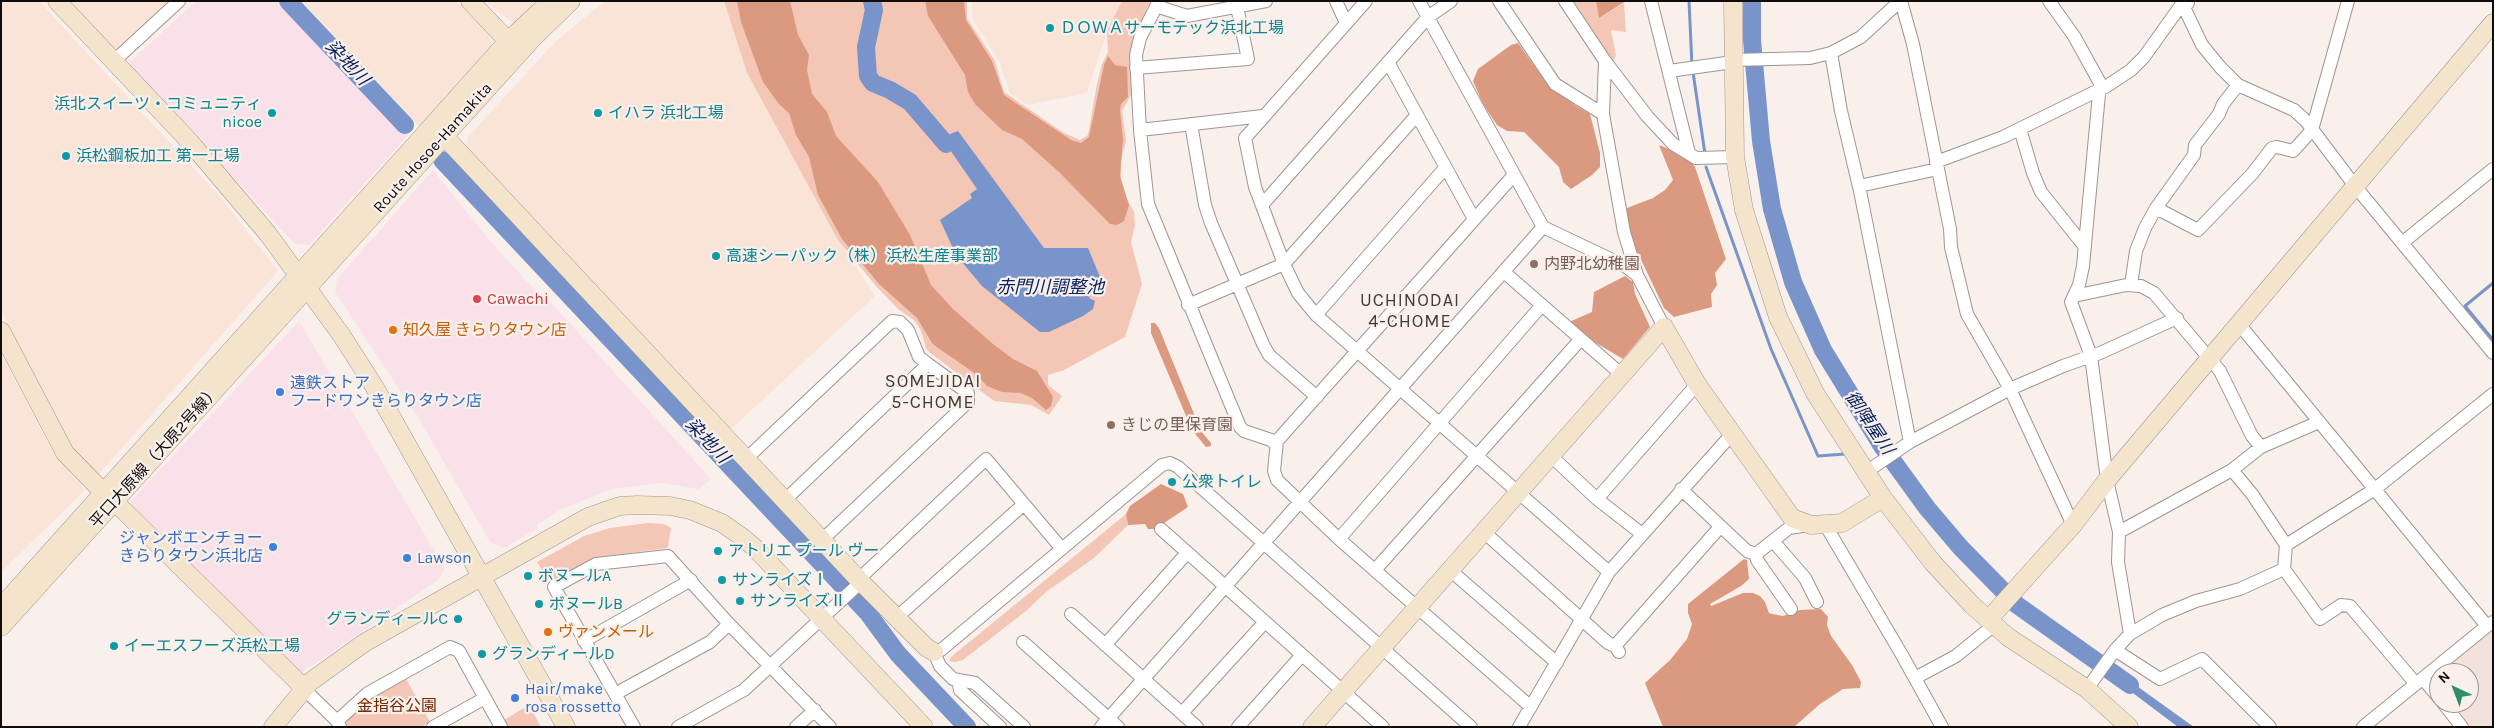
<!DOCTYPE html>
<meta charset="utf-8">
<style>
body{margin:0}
#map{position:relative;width:2494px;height:728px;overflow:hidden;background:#f9f0ec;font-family:Karla,sans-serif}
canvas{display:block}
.frame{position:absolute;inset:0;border:2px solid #0f0c0b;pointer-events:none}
.north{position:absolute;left:2429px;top:663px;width:50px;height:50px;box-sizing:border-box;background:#f9f0ec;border:1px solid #9b9592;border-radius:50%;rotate:317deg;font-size:14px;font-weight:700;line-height:20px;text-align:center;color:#0f0c0b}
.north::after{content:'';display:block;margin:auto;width:18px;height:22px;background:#308e66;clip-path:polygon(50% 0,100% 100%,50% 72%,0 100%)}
</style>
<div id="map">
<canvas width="2494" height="728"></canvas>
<div class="frame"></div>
<div class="north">N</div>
</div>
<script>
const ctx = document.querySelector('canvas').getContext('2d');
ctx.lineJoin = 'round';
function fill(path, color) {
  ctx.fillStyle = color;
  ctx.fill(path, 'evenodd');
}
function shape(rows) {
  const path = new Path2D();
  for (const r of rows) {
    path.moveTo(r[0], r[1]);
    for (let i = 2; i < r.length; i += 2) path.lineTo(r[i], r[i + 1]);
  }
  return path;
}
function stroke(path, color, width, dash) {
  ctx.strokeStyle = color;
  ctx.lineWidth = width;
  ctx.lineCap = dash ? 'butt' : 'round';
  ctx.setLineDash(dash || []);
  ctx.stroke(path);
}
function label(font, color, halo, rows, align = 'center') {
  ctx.font = font + ' Karla,"Noto Sans JP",sans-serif';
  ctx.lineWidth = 4.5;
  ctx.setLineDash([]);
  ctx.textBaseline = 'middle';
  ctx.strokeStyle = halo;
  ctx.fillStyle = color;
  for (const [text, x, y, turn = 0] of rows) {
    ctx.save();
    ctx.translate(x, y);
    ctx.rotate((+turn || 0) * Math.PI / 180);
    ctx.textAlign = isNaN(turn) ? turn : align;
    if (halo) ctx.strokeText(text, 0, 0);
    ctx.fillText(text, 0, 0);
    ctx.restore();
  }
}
fill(shape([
 [196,1,277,1,408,135,309,245,295,244,223,166,202,139,130,70,130,62],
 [433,170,490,241,544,300,547,298,711,479,699,489,662,483,611,489,560,510,537,525,537,529,504,548,490,542,419,419,335,292,337,279],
 [299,321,445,569,438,580,298,675,131,508,131,501]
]), '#f9e0e9');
fill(shape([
 [1,1,39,1,221,198,278,271,99,474,91,473,72,455,1,311],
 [70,1,169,1,120,49,113,47],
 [302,1,456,1,493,39,489,52,420,127],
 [485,1,548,1,520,29],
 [605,1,724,1,747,73,838,239,875,296,731,429,466,147,468,137,555,42],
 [972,1,1122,1,1107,31,1087,93,1028,105,1010,94,999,61,972,18],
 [1,353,54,455,85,490,1,572]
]), '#fae3d7');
fill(shape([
 [2493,629,2493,727,2470,727,2450,703,2469,703,2469,673,2439,673,2439,689,2431,679]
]), '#f3e2dc');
fill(shape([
 [724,1,967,1,967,18,995,61,1004,92,1064,133,1080,140,1088,135,1097,84,1102,64,1108,52,1107,31,1122,1,1150,1,1132,44,1131,95,1122,111,1126,141,1121,160,1121,181,1125,196,1134,212,1135,225,1131,242,1142,284,1125,337,1064,370,1048,375,1048,385,1062,396,1049,415,1031,405,994,401,929,352,926,348,921,331,915,321,898,309,876,286,838,240,747,73],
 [1574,1,1596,1,1599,18,1624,3,1626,32,1611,30,1616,55,1612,64],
 [1126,514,1128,525,1094,558,1046,592,1026,611,963,660,955,662,949,661,951,657],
 [648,523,664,524,671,528,668,548,593,558,560,577,548,580,537,562,584,536,610,528],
 [405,677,430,722,422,727,346,727,347,720,370,697],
 [529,705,541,727,508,727,504,720]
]), '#f3c6b5');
fill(shape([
 [737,1,790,1,798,35,809,55,807,70,812,94,827,112,836,136,878,182,910,235,931,285,953,309,993,344,1013,359,1037,371,1053,397,1051,406,1046,410,1032,398,1021,393,1002,392,987,386,976,374,938,348,932,343,917,318,879,284,842,239,818,195,809,157,796,135,789,113,779,104,763,82,741,22],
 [925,1,964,1,966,20,992,61,1004,95,1071,140,1081,143,1089,137,1104,65,1108,56,1115,65,1127,67,1128,97,1121,104,1120,110,1123,139,1120,176,1129,205,1124,221,1117,225,1110,224,1059,172,1022,139,1002,130,975,104,968,92,965,75,928,16],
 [1596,1,1626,1,1599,18],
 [1518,43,1548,85,1576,106,1590,114,1600,153,1600,167,1592,175,1571,189,1563,182,1559,167,1524,132,1507,131,1497,125,1483,104,1473,81,1478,69,1511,45],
 [1659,145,1688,157,1695,167,1726,259,1715,273,1717,285,1711,294,1712,307,1674,317,1664,308,1636,249,1630,236,1626,215,1627,208,1653,198,1665,190,1673,180],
 [1625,276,1633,282,1635,294,1650,327,1623,359,1591,340,1569,322,1592,312,1594,292],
 [1151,323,1155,323,1159,328,1201,431,1211,443,1211,446,1206,447,1192,430,1151,333],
 [1161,484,1183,494,1188,507,1155,529,1148,529,1145,524,1128,525,1126,514,1130,506],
 [1744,559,1747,560,1749,579,1741,586,1710,604,1711,606,1743,593,1753,593,1760,596,1765,602,1769,613,1772,614,1783,616,1800,610,1821,609,1828,617,1827,625,1831,636,1852,665,1861,682,1860,688,1843,689,1820,704,1794,727,1663,727,1645,683,1670,660,1687,639,1692,624,1688,613,1688,604]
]), '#db9980');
fill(shape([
 [958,131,1044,248,1088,248,1103,284,1100,291,1092,289,1089,298,1095,301,1093,309,1083,316,1049,332,1040,332,982,286,956,255,940,220,972,198,970,194,977,189,946,144,950,134],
 [2112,668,2166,707,2194,727,2178,727,2109,675]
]), '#7994ca');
stroke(shape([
 [1689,1,1692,66],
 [1693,72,1705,154],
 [1706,167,1771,349,1818,456,1845,454],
 [2493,283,2465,306,2493,340]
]), '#7994ca', 3);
stroke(shape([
 [288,1,405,125],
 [872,1,874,10,866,47,868,76,873,83,890,90,910,102,946,144],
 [1752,1,1752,40,1761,141,1772,209,1793,282,1823,350,1882,446,1927,508,1961,548,2017,605,2130,685],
 [442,160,826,568,867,612,898,654,967,727]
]), '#7994ca', 18);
const street = shape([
 [1159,1,1140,38,1136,55,1140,130,1148,204,1240,427,1244,431,1271,440,1275,444],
 [1336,1,1346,23],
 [1366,1,1245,138,1255,187,1284,264,1298,293,1316,315,1609,572],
 [1419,1,1543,227,1625,266,1637,275],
 [1499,1,1555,84,1603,114],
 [1565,1,1605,61,1647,116,1673,144,1696,158,1735,157],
 [1651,1,1689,153],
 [1901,1,1913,44,1950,229,1951,247,1967,314,2010,389,2073,525],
 [2049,1,2074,36,2100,83,2083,266,2079,285,2071,302,2091,356,2107,480,2119,532,2118,562,2130,634],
 [2181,1,2202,45,2220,67,2238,85,2294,110,2306,121,2355,186,2493,353],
 [1156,6,1187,16,1266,1],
 [1831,53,1841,111,1860,191,1910,442],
 [1733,60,1810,58,1831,53,1861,37,1900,1],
 [114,61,179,1],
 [1605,61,1603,114,1624,232,1637,275,1664,327],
 [1388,62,1474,219],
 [1136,68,1248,59,1237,7],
 [1669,71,1733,62],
 [1191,124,1205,205,1211,223,1263,344,1269,355,1317,397],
 [2020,129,2033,173,2041,192,2085,247],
 [1140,130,1263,116],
 [1936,162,2003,137,2107,86,2131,70,2144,57,2179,8,2188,3],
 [1513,176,1277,441,1274,471,1277,480,1339,539,1531,707],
 [1859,186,1938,169],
 [1262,205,1428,17,1451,1],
 [2156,208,2194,155,2195,145,2219,114,2223,104,2238,85],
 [2402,243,2493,169],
 [1504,272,1621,374],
 [2131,285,2136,251,2145,228,2156,208,2198,230,2252,174,2272,148,2277,147,2293,151,2312,130,2348,1],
 [2074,296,2126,285,2141,286,2154,293,2220,371,2252,436,2261,447],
 [1188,305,1284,264,1417,115],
 [1316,315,1445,168],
 [2239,324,2487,626,2493,622],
 [1551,456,1597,499,1642,534],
 [747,458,892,321,900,322,908,330,919,357,928,364],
 [2232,470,2252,494,2286,545],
 [1866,472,1910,442,2010,389,2063,366,2100,353,2177,318],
 [1681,489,1747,551,1756,554,1789,528,1809,525],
 [786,499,928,364,968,393,968,402,823,539],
 [1597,499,1697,384],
 [1826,526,1902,655,1942,727],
 [1161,529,1383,727],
 [1484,532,1608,643,1615,646,1619,652],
 [2119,532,2232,470,2261,447,2319,422],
 [1339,539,1542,305],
 [1773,541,1805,578,1817,602],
 [1756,554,1757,560,1791,609],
 [2284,569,2320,619,2341,605,2350,606,2416,684],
 [1375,570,1580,340],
 [1450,570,1557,663],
 [859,579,986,459,1062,549],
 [1071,614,1197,727],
 [896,618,1024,504],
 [584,641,691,580],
 [1023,642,1118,727],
 [1105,645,1187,553],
 [1615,646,1720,527],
 [2115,650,2130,634,2162,615,2196,601,2240,589,2284,569,2286,545,2375,489,2493,394],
 [1915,678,1956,656,1994,625],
 [2423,679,2439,698],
 [958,680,960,690,1000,727],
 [2087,689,2115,650,2160,679,2202,659,2270,727],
 [307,692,337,721],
 [615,694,710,642,729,624],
 [2443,703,2462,727],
 [1182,713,1264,623],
 [340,727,337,721,368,693,450,647,459,651,501,727],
 [433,727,485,698],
 [634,727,554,587,596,564,668,556,729,624,830,727],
 [678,727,744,690,861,582],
 [796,727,815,710],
 [1024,727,975,683,953,679,940,666,934,652,941,650,1162,465,1170,463,1178,467,1471,727],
 [1101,727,1543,227],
 [1238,727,1302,655],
 [1519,727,1609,572,1732,434],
 [2363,727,2487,626]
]);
const secondary = shape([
 [57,1,190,142,234,194,268,234,342,336,374,386,566,727],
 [470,1,508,41],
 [1733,1,1735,157,1744,210,1778,317,1815,393,1883,498,1933,563,1972,605,2008,637,2087,689,2129,727],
 [444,136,861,582,927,648,934,652],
 [1,331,65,453,104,493],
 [114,501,304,688],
 [1,607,508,41,551,1],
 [1989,619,2073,525,2107,480,2493,23],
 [1,627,534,37,571,1],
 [273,727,310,682,364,643,588,517,620,506,637,505,670,506,690,510,722,523,742,537,755,548,924,727],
 [1312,727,1664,327,1697,384,1792,518,1811,525,1842,523,1883,498]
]);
stroke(street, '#9e9592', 14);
stroke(secondary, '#9e9592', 19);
stroke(street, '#fff', 12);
stroke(secondary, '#f5e4cc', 18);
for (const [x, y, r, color] of [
 [1050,28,5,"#0f9aa8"],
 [272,113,5,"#0f9aa8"],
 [598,113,5,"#0f9aa8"],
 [66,156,5,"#0f9aa8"],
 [716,256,5,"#0f9aa8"],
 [1534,264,5,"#8d6e63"],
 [477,299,5,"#e0444e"],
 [393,330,5,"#e8710a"],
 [280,392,5,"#3f7fe0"],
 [1111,425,5,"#8d6e63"],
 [1172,482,5,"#0f9aa8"],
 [273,547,5,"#3f7fe0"],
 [718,551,5,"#0f9aa8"],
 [407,558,5,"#3f7fe0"],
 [528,576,5,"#0f9aa8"],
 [722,580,5,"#0f9aa8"],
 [740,601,5,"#0f9aa8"],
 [539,604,5,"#0f9aa8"],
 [458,619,5,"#0f9aa8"],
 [548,632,5,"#e8710a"],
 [114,646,5,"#0f9aa8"],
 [482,654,5,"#0f9aa8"],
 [515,698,5,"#3f7fe0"]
]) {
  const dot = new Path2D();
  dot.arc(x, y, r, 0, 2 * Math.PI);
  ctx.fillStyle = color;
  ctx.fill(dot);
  stroke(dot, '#f9f0ec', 2);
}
label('16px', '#0d838f', '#f9f0ec', [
 ["ＤＯＷＡサーモテック浜北工場",1060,28],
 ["浜北スイーツ・コミュニティ",262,104,"right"],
 ["nicoe",262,122,"right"],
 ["イハラ 浜北工場",608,113],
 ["浜松鋼板加工 第一工場",76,156],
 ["高速シーパック（株）浜松生産事業部",726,256],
 ["公衆トイレ",1182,482],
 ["アトリエ プール ヴー",728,551],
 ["ボヌールA",538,576],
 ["サンライズⅠ",732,580],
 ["サンライズⅡ",750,601],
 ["ボヌールB",549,604],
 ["グランディールC",448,619,"right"],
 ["イーエスフーズ浜松工場",124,646],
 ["グランディールD",492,654]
], 'left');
label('16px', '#0f0c0b', '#f9f0ec', [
 ["Route Hosoe-Hamakita",433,148,-48],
 ["平口大原線（大原2号線）",155,457,-48]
]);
label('16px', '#785e54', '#f9f0ec', [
 ["内野北幼稚園",1544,264],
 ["きじの里保育園",1121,425]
], 'left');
label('16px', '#be3a42', '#f9f0ec', [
 ["Cawachi",487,299]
], 'left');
label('16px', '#c56008', '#f9f0ec', [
 ["知久屋 きらりタウン店",403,330],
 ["ヴァンメール",558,632]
], 'left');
label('16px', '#366cbe', '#f9f0ec', [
 ["遠鉄ストア",290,383],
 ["フードワンきらりタウン店",290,401],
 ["ジャンボエンチョー",263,538,"right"],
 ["きらりタウン浜北店",263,556,"right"],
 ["Lawson",417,558],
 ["Hair/make",525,689],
 ["rosa rossetto",525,707]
], 'left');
label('16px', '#732600', '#f9f0ec', [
 ["金指谷公園",397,706]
]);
label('italic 18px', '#082261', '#f9f0ec', [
 ["染地川",347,63,47],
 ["赤門川調整池",1050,288],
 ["御陣屋川",1869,423,56],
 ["染地川",707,441,47]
]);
ctx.letterSpacing = '1px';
label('18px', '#413a37', '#f9f0ec', [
 ["UCHINODAI",1410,301],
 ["4-CHOME",1410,322],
 ["SOMEJIDAI",933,382],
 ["5-CHOME",933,403]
]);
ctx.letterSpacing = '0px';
</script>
